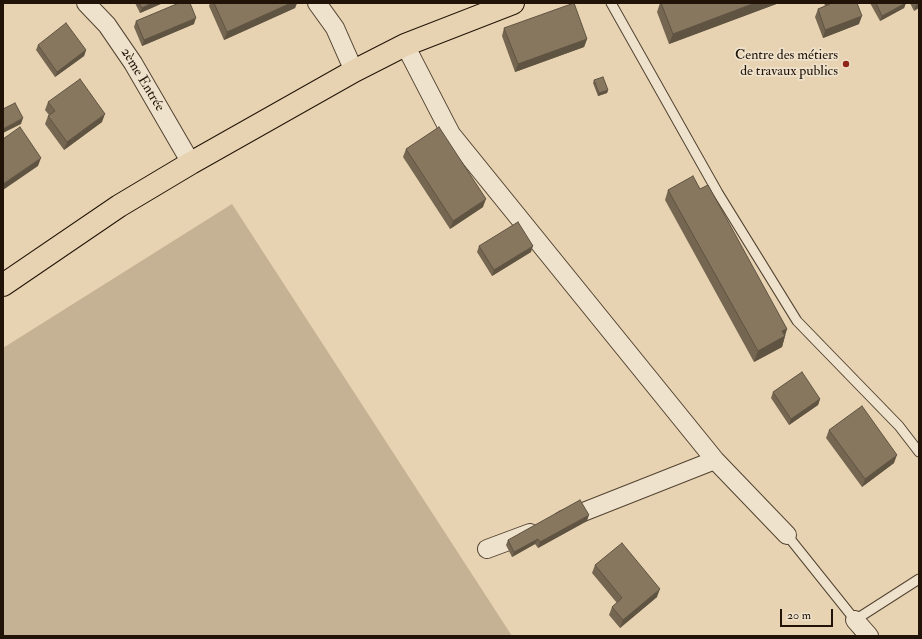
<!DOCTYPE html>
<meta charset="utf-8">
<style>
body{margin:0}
#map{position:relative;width:922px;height:639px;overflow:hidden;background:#e7d3b1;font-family:"IM FELL Double Pica",serif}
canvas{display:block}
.frame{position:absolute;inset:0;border:4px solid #211307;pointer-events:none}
.scale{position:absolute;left:780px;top:609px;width:53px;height:18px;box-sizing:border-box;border:2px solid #211307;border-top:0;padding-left:5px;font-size:12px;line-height:14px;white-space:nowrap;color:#211307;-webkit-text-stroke:3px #efe2cc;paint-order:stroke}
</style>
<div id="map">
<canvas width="922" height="639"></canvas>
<div class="frame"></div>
<div class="scale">20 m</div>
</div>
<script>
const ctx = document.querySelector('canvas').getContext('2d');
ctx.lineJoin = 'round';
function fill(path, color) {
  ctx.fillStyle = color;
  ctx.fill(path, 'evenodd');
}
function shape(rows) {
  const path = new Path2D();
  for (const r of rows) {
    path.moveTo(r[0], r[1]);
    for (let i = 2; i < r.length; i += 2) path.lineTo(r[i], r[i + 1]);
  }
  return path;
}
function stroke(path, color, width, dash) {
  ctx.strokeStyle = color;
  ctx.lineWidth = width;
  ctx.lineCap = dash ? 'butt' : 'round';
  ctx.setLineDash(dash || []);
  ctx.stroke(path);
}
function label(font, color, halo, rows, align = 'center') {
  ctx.font = font + ' "IM FELL Double Pica",serif';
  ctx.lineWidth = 3.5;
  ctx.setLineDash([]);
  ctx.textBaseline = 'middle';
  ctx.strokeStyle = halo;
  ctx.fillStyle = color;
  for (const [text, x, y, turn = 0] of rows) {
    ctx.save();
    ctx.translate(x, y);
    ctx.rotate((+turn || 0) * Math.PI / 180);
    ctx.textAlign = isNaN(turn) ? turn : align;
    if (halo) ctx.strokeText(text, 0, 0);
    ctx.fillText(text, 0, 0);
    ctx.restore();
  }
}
fill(shape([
 [232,204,512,636,3,636,3,348]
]), '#c5b294');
const lane = shape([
 [611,3,718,193,797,321,899,426,919,452],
 [787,535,855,620,919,579]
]);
const street = shape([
 [86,3,107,25,133,63,191,163],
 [317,3,335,28,354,71],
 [405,45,451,134,715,460,787,535],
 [563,520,715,460],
 [487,549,530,533],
 [855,620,869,636]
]);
const primary = shape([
 [3,285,119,206,191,163,354,71,405,45,513,3]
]);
stroke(lane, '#524332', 11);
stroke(street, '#524332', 20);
stroke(primary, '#211307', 24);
stroke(lane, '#efe2cc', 9);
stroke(street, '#efe2cc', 18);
stroke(primary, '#e7d3b1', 22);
fill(shape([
 [135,3,163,3,140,13],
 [210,3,297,3,295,8,224,40,209,6],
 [660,3,779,3,669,44,657,12],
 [824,3,857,3,859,24,823,38,815,17,818,9,825,6],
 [870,3,906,3,904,8,880,21],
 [910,3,919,3,914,11],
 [136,21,194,24,142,46,134,27],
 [504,28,587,39,584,47,515,72,502,36],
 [38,45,86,50,84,56,55,77,36,50],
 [594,80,608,90,607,93,598,96,593,83],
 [48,102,102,122,64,150,45,124,48,116,49,115,45,110],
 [406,149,483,207,450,229,403,157],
 [700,189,787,329,782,347,754,362,665,200,668,190],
 [479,246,531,252,492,276,477,252],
 [773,392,820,399,818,405,789,425,771,398],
 [829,430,894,463,862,487,826,438],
 [587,521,538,548,535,544,512,557,506,545,508,540],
 [595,565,657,597,620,628,609,615,612,607,617,603,592,573]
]), '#756652');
fill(shape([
 [152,3,163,3,140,13,142,8],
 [291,3,297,3,295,8,224,40,227,32],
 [755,3,779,3,669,44,673,34],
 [906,3,904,8,880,21,882,16],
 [919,4,919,8,914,11,916,5],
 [862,16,859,24,823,38,825,30],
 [196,18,194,24,142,46,144,40],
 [587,39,584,47,515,72,518,64],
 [86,50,84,56,55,77,57,72],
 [608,90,607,93,598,96,599,93],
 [105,114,102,122,64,150,67,142],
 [23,118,21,124,3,133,3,129],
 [41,158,38,166,3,190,3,184],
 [486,199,483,207,450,229,453,221],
 [533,246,531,252,492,276,494,270],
 [787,329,784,337,785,336,782,347,754,362,758,351,782,331],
 [820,399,818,405,789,425,791,419],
 [897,455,894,463,862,487,865,479],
 [589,515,587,521,538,548,540,542],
 [538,539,535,544,512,557,514,552],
 [660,589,657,597,620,628,623,620]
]), '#5f5342');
const building = shape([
 [139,3,152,3,142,8,139,3],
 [179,3,190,3,196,18,144,40,136,21,179,3],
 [214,3,291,3,227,32,214,3],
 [574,3,587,39,518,64,504,28,574,3],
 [661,3,755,3,673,34,661,3],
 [830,3,857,3,862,16,825,30,818,9,830,4,830,3],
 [876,3,906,3,882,16,876,3],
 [66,23,86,50,57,72,38,45,66,23],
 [603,77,608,90,599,93,594,80,603,77],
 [80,79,105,114,67,142,48,116,55,111,48,102,80,79],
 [15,103,23,118,3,129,3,109,15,103],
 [20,127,41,158,3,184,3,139,20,127],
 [439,127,486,199,453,221,406,149,439,127],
 [693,176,700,189,708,185,787,329,782,331,785,336,758,351,668,190,693,176],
 [518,222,533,246,494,270,479,246,518,222],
 [802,372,820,399,791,419,773,392,802,372],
 [862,406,897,455,865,479,829,430,862,406],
 [580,500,589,515,540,542,538,539,514,552,508,540,580,500],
 [622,543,660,589,623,620,612,607,622,598,595,565,622,543]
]);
fill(building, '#88775f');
stroke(building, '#5f5342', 1);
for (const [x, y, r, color] of [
 [846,64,4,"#8f2418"]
]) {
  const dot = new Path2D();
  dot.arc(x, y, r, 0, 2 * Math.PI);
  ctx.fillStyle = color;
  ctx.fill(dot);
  stroke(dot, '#efe2cc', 1.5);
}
label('14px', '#211307', '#efe2cc', [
 ["Centre des métiers",838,56],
 ["de travaux publics",838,72]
], 'right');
label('14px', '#211307', '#efe2cc', [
 ["2ème Entrée",142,80,59]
]);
</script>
